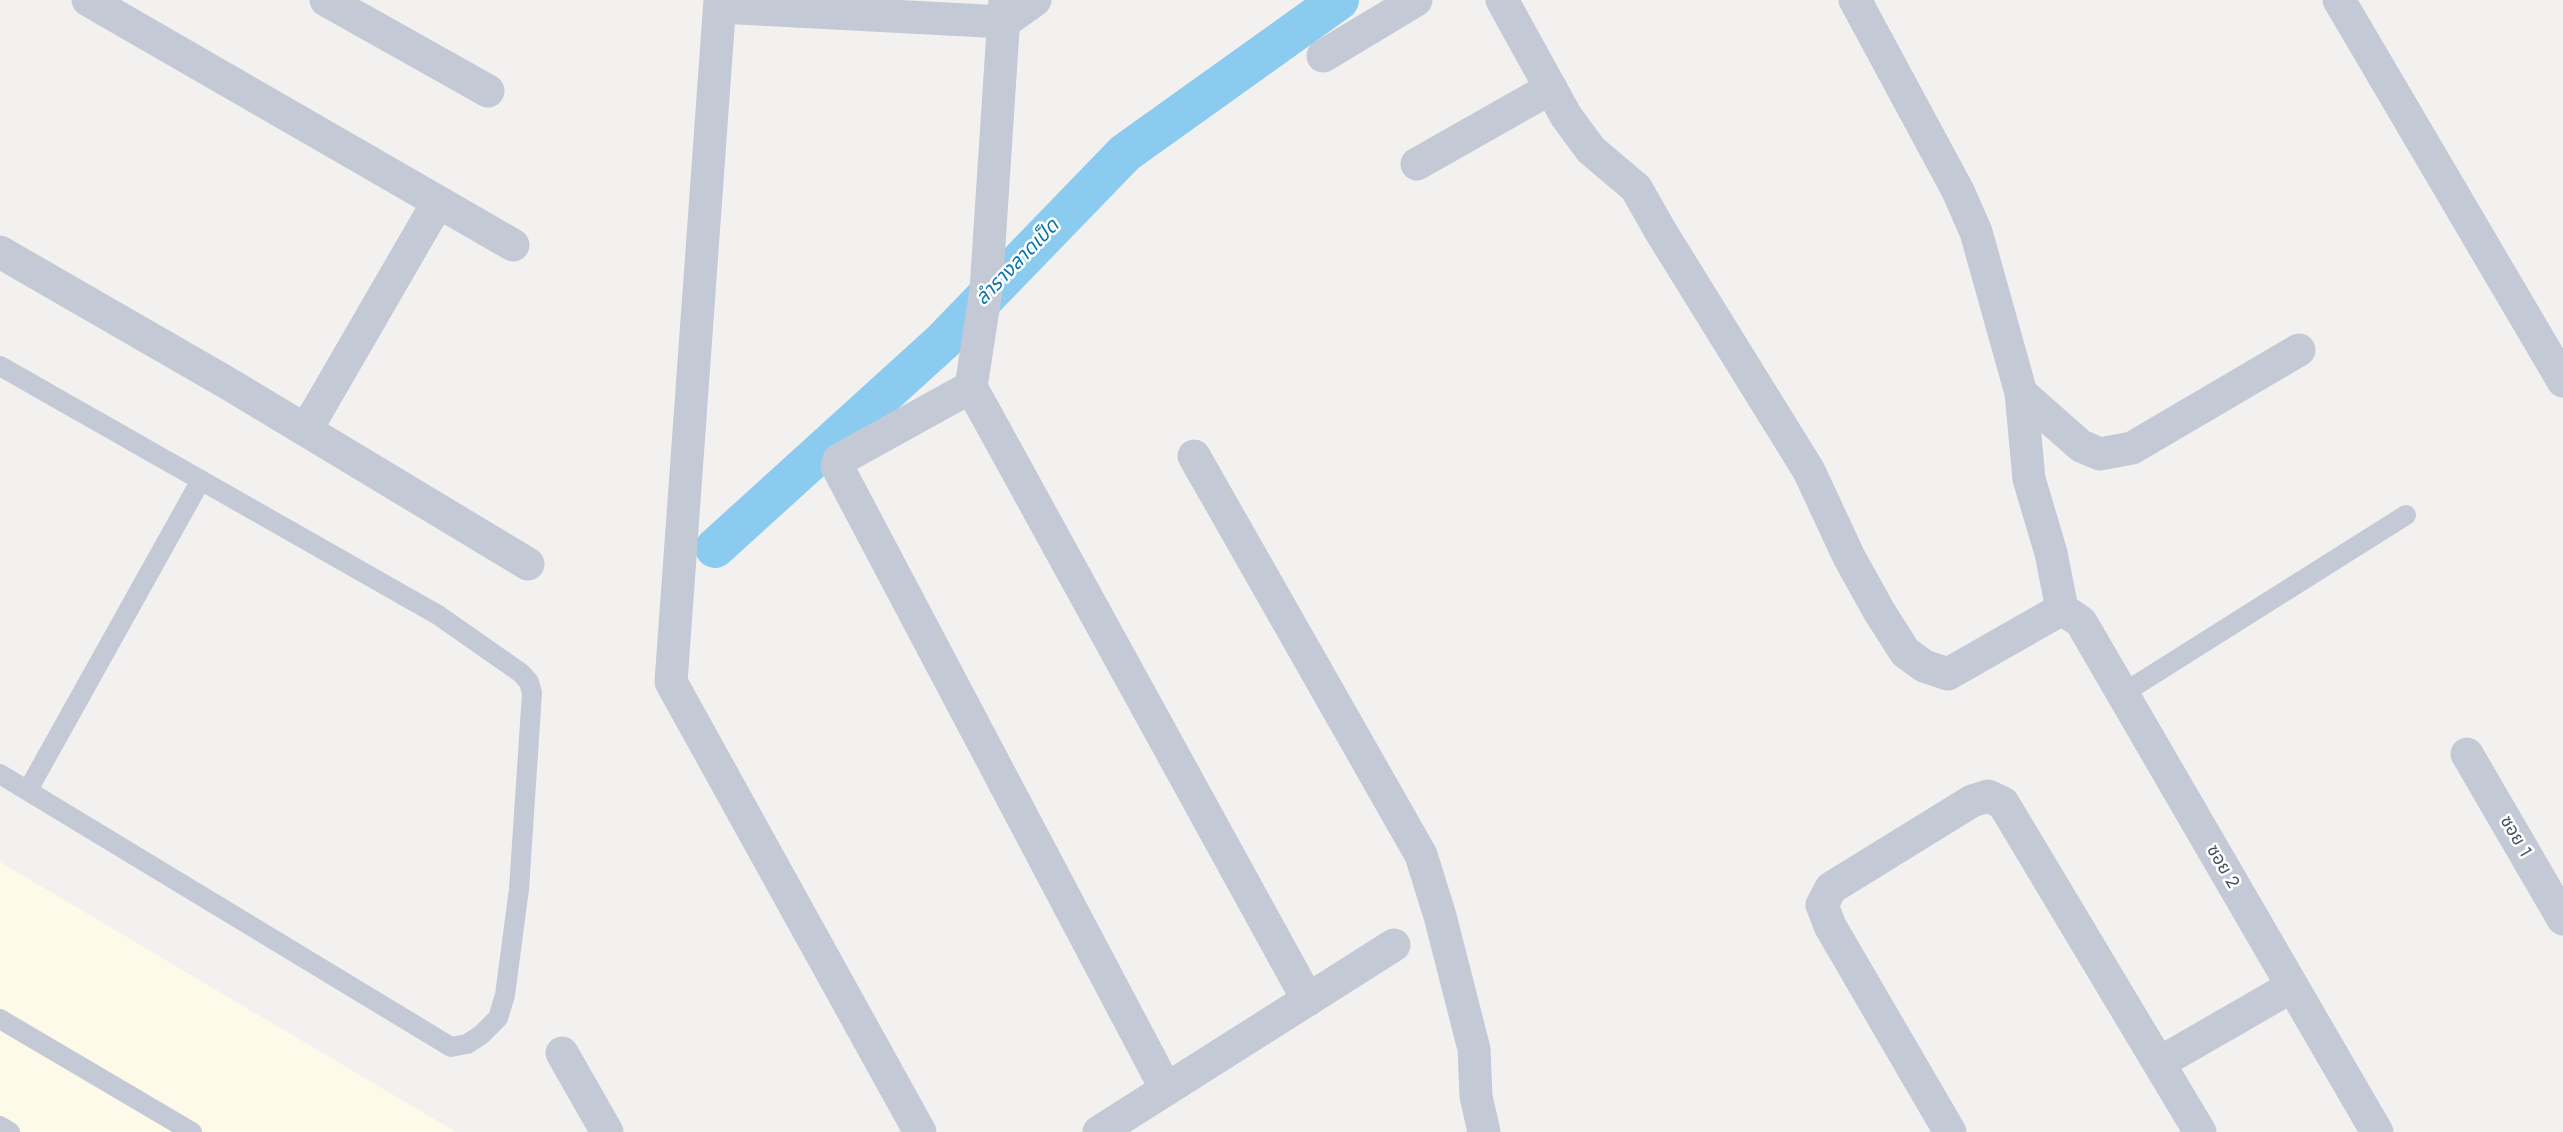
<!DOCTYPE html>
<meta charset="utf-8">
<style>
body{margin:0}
canvas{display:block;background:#f3f1f0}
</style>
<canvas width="2563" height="1132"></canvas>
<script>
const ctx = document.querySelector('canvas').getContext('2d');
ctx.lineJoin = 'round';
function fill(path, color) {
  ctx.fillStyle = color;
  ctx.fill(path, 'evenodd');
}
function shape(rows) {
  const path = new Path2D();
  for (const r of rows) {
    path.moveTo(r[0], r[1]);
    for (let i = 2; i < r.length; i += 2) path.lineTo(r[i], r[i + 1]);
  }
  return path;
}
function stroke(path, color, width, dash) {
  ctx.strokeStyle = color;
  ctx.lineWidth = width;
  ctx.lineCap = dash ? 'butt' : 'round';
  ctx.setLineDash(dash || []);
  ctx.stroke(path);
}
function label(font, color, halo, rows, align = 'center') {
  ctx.font = font + ' Jost,"Noto Sans Thai",sans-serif';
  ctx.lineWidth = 5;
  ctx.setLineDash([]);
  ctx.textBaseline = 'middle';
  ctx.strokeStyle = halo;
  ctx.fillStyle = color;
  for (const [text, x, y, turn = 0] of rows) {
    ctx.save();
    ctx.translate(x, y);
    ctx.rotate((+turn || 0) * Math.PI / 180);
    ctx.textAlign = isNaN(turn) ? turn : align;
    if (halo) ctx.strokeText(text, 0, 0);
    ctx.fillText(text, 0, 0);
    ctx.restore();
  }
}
fill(shape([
 [0,862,456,1132,0,1132]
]), '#fdfaea');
stroke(shape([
 [715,548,943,341,1125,153,1339,0]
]), '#8acbef', 40);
stroke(shape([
 [0,366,438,615,521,673,529,682,532,693,519,889,505,995,498,1018,481,1035,467,1044,451,1047,0,774],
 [2122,694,2406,515],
 [28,790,201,480],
 [0,1019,192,1132],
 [0,1126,10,1132]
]), '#c4cad5', 20);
stroke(shape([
 [88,0,513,245],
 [326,0,488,91],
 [720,0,671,682,920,1132],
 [1005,0,986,290,971,387,1308,1000],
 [1502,0,1566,116,1591,150,1636,188,1661,232,1809,471,1849,557,1879,611,1905,652,1924,666,1948,674,2062,609],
 [1855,0,1958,191,1976,232,2021,393,2029,479,2051,553,2062,609],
 [2339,0,2563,381],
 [720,7,1004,22,1035,0],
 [1323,56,1416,0],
 [1417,164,1551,88],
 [0,252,229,384,528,564],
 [971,387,839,460,837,466,1166,1089],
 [2021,393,2081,446,2100,454,2132,448,2299,350],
 [306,430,438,202],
 [1194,456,1421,855,1440,916,1474,1049,1476,1096,1484,1132],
 [2062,609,2081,622,2377,1132],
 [2467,754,2563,919],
 [562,1053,607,1132],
 [2159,1063,2291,987],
 [1099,1132,1394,945],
 [1950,1132,1830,926,1822,905,1831,888,1972,801,1988,796,2003,803,2200,1132]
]), '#c4cad5', 33);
label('18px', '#47505e', '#fff', [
 ["ซอย 1",2515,837,60],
 ["ซอย 2",2222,867,60]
]);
label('italic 20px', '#0875b1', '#fff', [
 ["ลำรางลาดเป็ด",1018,263,-46]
]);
</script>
